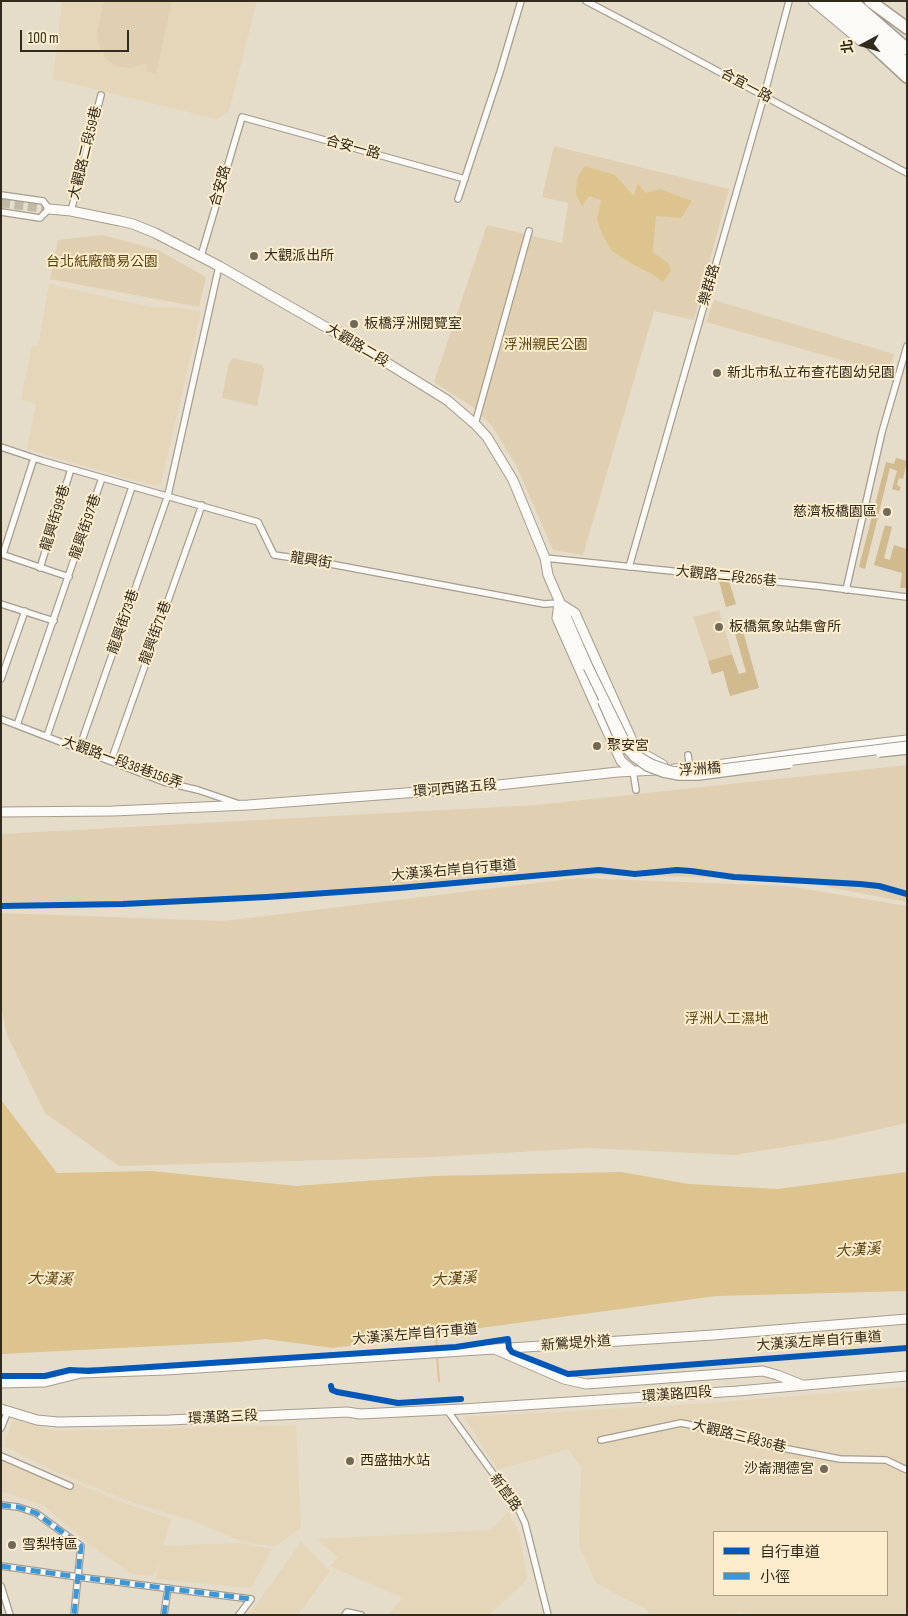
<!DOCTYPE html>
<meta charset="utf-8">
<style>
body{margin:0}
#map{position:relative;width:908px;height:1616px;overflow:hidden;background:#e5dcca;font-family:"Sofia Sans Condensed","Noto Sans TC",sans-serif}
canvas{display:block}
.frame{position:absolute;inset:0;border:2px solid #312b1e;pointer-events:none}
.legend{position:absolute;left:713px;top:1531px;width:175px;height:65px;box-sizing:border-box;background:#fdedcc;border:1px solid #ab9f86;margin:0;padding:6px 9px;list-style:none;font-size:15px;color:#312b1e}
.legend li{display:flex;align-items:center;gap:10px;height:25px}
.legend b{width:25px;border:1px solid #ab9f86}
.north{position:absolute;left:838px;top:20px;width:50px;height:50px;-webkit-text-stroke:4px #fdedcc;paint-order:stroke;rotate:264deg;font-size:14px;font-weight:700;line-height:20px;text-align:center;color:#312b1e}
.north::after{content:'';display:block;margin:auto;width:18px;height:22px;background:#312b1e;clip-path:polygon(50% 0,100% 100%,50% 72%,0 100%)}
.scale{position:absolute;left:20px;top:30px;width:109px;height:22px;box-sizing:border-box;border:2px solid #312b1e;border-top:0;padding-left:6px;font-size:15px;line-height:18px;white-space:nowrap;color:#312b1e;-webkit-text-stroke:4px #fdedcc;paint-order:stroke}
</style>
<div id="map">
<canvas width="908" height="1616"></canvas>
<div class="frame"></div>
<ul class="legend">
<li><b style="height:6px;background:#0057b8"></b>自行車道</li>
<li><b style="height:6px;background:#3d96d5"></b>小徑</li>
</ul>
<div class="north">北</div>
<div class="scale">100 m</div>
</div>
<script>
const ctx = document.querySelector('canvas').getContext('2d');
ctx.lineJoin = 'round';
function fill(path, color) {
  ctx.fillStyle = color;
  ctx.fill(path, 'evenodd');
}
function shape(rows) {
  const path = new Path2D();
  for (const r of rows) {
    path.moveTo(r[0], r[1]);
    for (let i = 2; i < r.length; i += 2) path.lineTo(r[i], r[i + 1]);
  }
  return path;
}
function stroke(path, color, width, dash) {
  ctx.strokeStyle = color;
  ctx.lineWidth = width;
  ctx.lineCap = dash ? 'butt' : 'round';
  ctx.setLineDash(dash || []);
  ctx.stroke(path);
}
function label(font, color, halo, rows, align = 'center') {
  ctx.font = font + ' "Sofia Sans Condensed","Noto Sans TC",sans-serif';
  ctx.lineWidth = 4;
  ctx.setLineDash([]);
  ctx.textBaseline = 'middle';
  ctx.strokeStyle = halo;
  ctx.fillStyle = color;
  for (const [text, x, y, turn = 0] of rows) {
    ctx.save();
    ctx.translate(x, y);
    ctx.rotate((+turn || 0) * Math.PI / 180);
    ctx.textAlign = isNaN(turn) ? turn : align;
    if (halo) ctx.strokeText(text, 0, 0);
    ctx.fillText(text, 0, 0);
    ctx.restore();
  }
}
fill(shape([
 [62,1,257,1,229,111,217,119,53,79],
 [49,284,150,307,175,307,201,312,161,483,154,486,27,449,36,404,21,400,32,346,38,346],
 [907,1387,907,1615,755,1615,740,1612,733,1615,649,1615,647,1610,596,1583,579,1545,581,1467,568,1449,498,1470,464,1417,696,1404],
 [714,1532,887,1532,887,1595,714,1595],
 [13,1419,55,1431,296,1425,301,1528,275,1546,254,1544,233,1538,199,1523,126,1500,54,1471,4,1446],
 [2,1453,132,1506,171,1519,163,1546,239,1543,272,1549,251,1588,156,1579,159,1561,154,1576,131,1574,92,1546,43,1505,1,1491],
 [508,1512,520,1535,527,1580,489,1615,388,1615,403,1598,330,1566,338,1557,316,1539,491,1530],
 [301,1542,330,1571,298,1615,249,1615]
]), '#e6d6b9');
fill(shape([
 [104,1,172,1,156,74,146,71,148,63,130,68,116,66,106,59,99,47,97,34],
 [554,146,729,189,694,320,654,311,583,555,553,550,516,465,492,426,474,408,434,382,487,225,562,243,568,203,542,197],
 [103,235,158,250,206,277,199,307,50,279,58,240],
 [714,300,894,354,888,373,706,322],
 [233,358,262,365,264,370,257,406,222,398,229,363],
 [719,610,732,654,708,661,693,617],
 [907,765,907,902,787,879,594,875,97,906,1,909,1,834,536,805],
 [578,878,788,886,907,906,907,1123,835,1139,734,1155,588,1148,433,1157,119,1166,45,1113,7,1035,1,1005,1,913,224,921]
]), '#e0d0b1');
fill(shape([
 [896,458,907,461,903,479,899,478,897,485,901,487,899,491,892,489,897,471,890,468,865,569,859,567,886,462,894,464],
 [885,525,892,527,884,558,890,560,894,545,907,549,907,588,900,588,902,573,874,565],
 [719,581,729,581,736,604,726,607],
 [741,624,759,688,730,696,723,671,712,674,708,661,732,654,739,674,746,672,733,626]
]), '#d0ba8e');
fill(shape([
 [585,166,615,175,634,196,638,183,645,193,660,189,692,201,681,218,656,216,653,252,669,264,671,271,663,282,652,274,634,265,612,251,601,232,597,219,601,200,589,196,582,206,576,195,577,178],
 [1,1100,57,1173,152,1171,296,1186,434,1176,621,1172,689,1184,778,1189,907,1172,907,1291,716,1296,333,1348,265,1339,238,1342,1,1354]
]), '#ddc48f');
stroke(shape([
 [436,1333,437,1349],
 [437,1356,439,1381]
]), '#ddc48f', 2);
stroke(shape([
 [1,203,49,209]
]), '#c1b9a8', 9, [9, 4.5]);
const street = shape([
 [586,1,660,40,907,173],
 [1,195,43,201,49,209,40,218,1,212],
 [458,199,500,72,521,1],
 [71,211,101,95],
 [201,256,242,117,465,179],
 [475,424,529,231],
 [1,447,43,461,258,522,274,555,309,560,544,604,559,603],
 [1,554,69,577],
 [3,554,34,458],
 [545,558,818,586,907,597],
 [629,567,764,96,789,1],
 [40,568,71,469],
 [846,590,882,432,907,346],
 [1,604,54,621],
 [1,679,25,611],
 [1,719,164,782,198,790,239,804],
 [17,725,102,478],
 [47,736,132,487],
 [79,749,168,495,219,266],
 [688,755,690,768],
 [111,761,202,505],
 [633,771,636,790],
 [447,1410,518,1508,525,1523,548,1615],
 [1,1428,8,1411],
 [601,1440,681,1423,735,1434,772,1446,840,1459,886,1460,907,1470],
 [1,1456,70,1486],
 [1,1505,18,1507,36,1513,81,1546,74,1615],
 [1,1566,78,1577,251,1599,239,1615],
 [1,1586,10,1615],
 [164,1615,168,1588],
 [345,1615,347,1612,361,1615]
]);
const secondary = shape([
 [813,1,861,41],
 [49,209,71,211,120,221,133,224,155,233,219,266,371,353,447,400,475,424,487,437,513,480,545,558,548,575,588,667],
 [559,603,575,613,634,745,642,753,663,765],
 [559,603,557,618,595,704,621,761,633,771],
 [674,769,717,765,839,748,907,740],
 [1,812,113,811,248,805,471,788,618,772,656,770],
 [497,1350,564,1379,586,1384,763,1371,777,1375,800,1384],
 [1,1383,45,1382,81,1373,166,1370,713,1335,907,1319],
 [1,1409,37,1420,58,1422,169,1420,347,1412,360,1414,462,1409,738,1391,907,1376]
]);
const highway = shape([
 [825,1,907,77],
 [839,1,907,64],
 [852,1,907,49],
 [870,1,907,28]
]);
stroke(street, '#a59d90', 8);
stroke(secondary, '#a59d90', 11);
stroke(highway, '#a59d90', 14);
stroke(street, '#fbfaf7', 5.5);
stroke(secondary, '#fbfaf7', 9);
stroke(highway, '#fbfaf7', 11);
const streetBridge = shape([
 [601,702,616,736,624,748,633,758,647,768,663,774,679,777,698,777,790,765],
 [879,754,907,751]
]);
const secondaryBridge = shape([
 [588,667,625,742,638,756,651,764,671,771,689,773,907,746]
]);
stroke(streetBridge, '#a59d90', 8, []);
stroke(secondaryBridge, '#a59d90', 11, []);
stroke(streetBridge, '#fbfaf7', 5.5);
stroke(secondaryBridge, '#fbfaf7', 9);
stroke(shape([
 [1,1505,18,1507,36,1513,81,1546,74,1615],
 [1,1566,78,1577,251,1599],
 [164,1615,168,1588]
]), '#3d96d5', 5, [10, 5]);
stroke(shape([
 [1,906,123,904,267,897,399,888,599,870,635,874,677,870,691,871,734,877,860,884,879,886,907,894],
 [1,1376,45,1376,70,1370,88,1371,456,1347,508,1339,509,1348,512,1352,568,1374,907,1348],
 [331,1386,332,1390,337,1392,398,1403,461,1399]
]), '#0057b8', 6);
for (const [x, y, r, color] of [
 [254,256,5,"#70695a"],
 [354,324,5,"#70695a"],
 [717,373,5,"#70695a"],
 [887,512,5,"#70695a"],
 [719,627,5,"#70695a"],
 [597,746,5,"#70695a"],
 [350,1461,5,"#70695a"],
 [824,1469,5,"#70695a"],
 [12,1545,5,"#70695a"]
]) {
  const dot = new Path2D();
  dot.arc(x, y, r, 0, 2 * Math.PI);
  ctx.fillStyle = color;
  ctx.fill(dot);
  stroke(dot, '#fdedcc', 2);
}
label('14px', '#312b1e', '#fdedcc', [
 ["合宜一路",746,86,28],
 ["合安一路",353,148,15],
 ["大觀路二段59巷",86,153,-76],
 ["合安路",221,186,-74],
 ["樂群路",710,285,-74],
 ["大觀路二段",357,346,31],
 ["龍興街99巷",56,518,-73],
 ["龍興街97巷",86,527,-71],
 ["龍興街",311,561,9],
 ["大觀路二段265巷",726,577,6],
 ["龍興街73巷",124,622,-71],
 ["龍興街71巷",156,633,-70],
 ["大觀路一段38巷156弄",122,763,20],
 ["浮洲橋",700,770,-4],
 ["環河西路五段",455,789,-5],
 ["大漢溪右岸自行車道",454,871,-5],
 ["大漢溪左岸自行車道",415,1335,-5],
 ["大漢溪左岸自行車道",819,1342,-4],
 ["新鶯堤外道",576,1344,-4],
 ["環漢路四段",677,1395,-4],
 ["環漢路三段",223,1418,-3],
 ["大觀路三段36巷",739,1437,14],
 ["新崑路",505,1493,54]
]);
label('14px', '#312b1e', '#fdedcc', [
 ["大觀派出所",264,256],
 ["板橋浮洲閱覽室",364,324],
 ["新北市私立布查花園幼兒園",727,373],
 ["慈濟板橋園區",877,512,"right"],
 ["板橋氣象站集會所",729,627],
 ["聚安宮",607,746],
 ["西盛抽水站",360,1461],
 ["沙崙潤德宮",814,1469,"right"],
 ["雪梨特區",22,1545]
], 'left');
label('14px', '#5b4510', '#fdedcc', [
 ["台北紙廠簡易公園",102,262],
 ["浮洲親民公園",546,345],
 ["浮洲人工濕地",727,1019]
]);
label('italic 15px', '#5b4510', '#fdedcc', [
 ["大漢溪",858,1251,-4],
 ["大漢溪",50,1280,2],
 ["大漢溪",454,1280,-4]
]);
</script>
